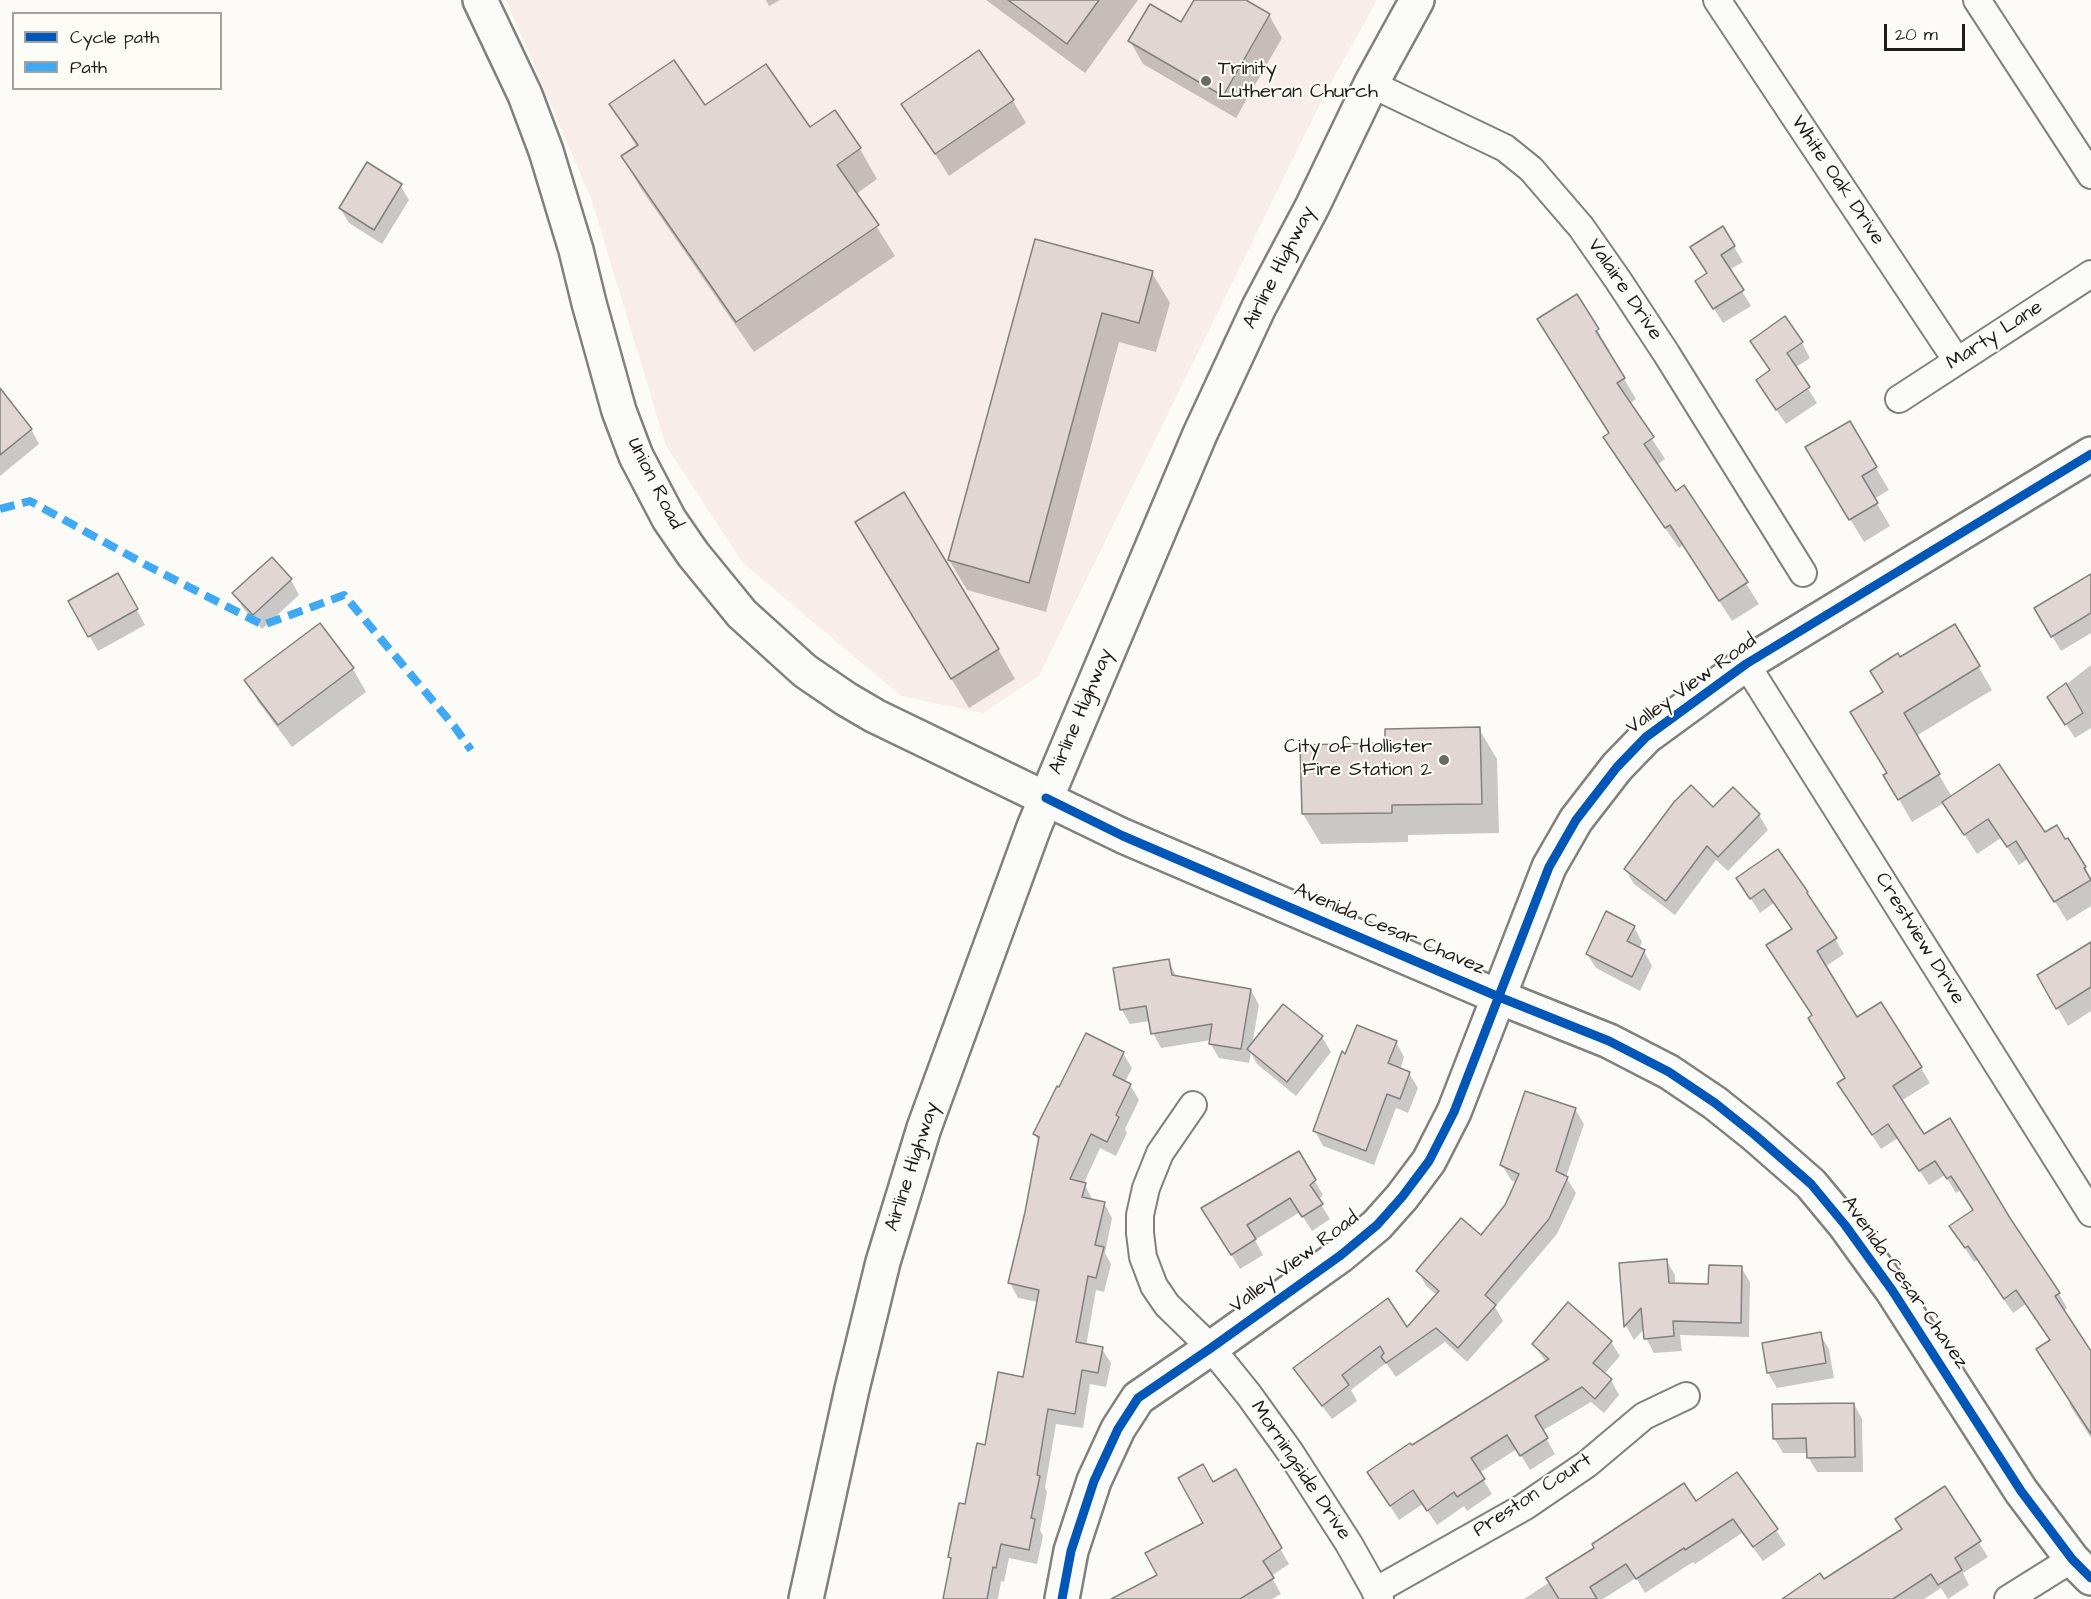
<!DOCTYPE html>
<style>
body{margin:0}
#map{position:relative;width:2091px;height:1599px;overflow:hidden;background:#fcfbf8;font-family:"Architects Daughter",sans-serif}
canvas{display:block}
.legend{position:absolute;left:12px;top:12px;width:210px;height:78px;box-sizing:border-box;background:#fdfcf7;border:2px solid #a3a29f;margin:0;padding:8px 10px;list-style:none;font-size:18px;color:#1c1c1c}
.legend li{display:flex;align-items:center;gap:12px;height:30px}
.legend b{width:30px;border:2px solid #a3a29f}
.scale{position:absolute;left:1884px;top:24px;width:81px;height:27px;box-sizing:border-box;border:3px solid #1c1c1c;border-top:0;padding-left:8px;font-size:18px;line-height:21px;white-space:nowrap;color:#1c1c1c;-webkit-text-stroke:4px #fdfcf7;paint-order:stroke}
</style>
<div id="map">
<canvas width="2091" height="1599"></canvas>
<ul class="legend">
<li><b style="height:8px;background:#0057b8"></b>Cycle path</li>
<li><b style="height:8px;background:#3fa9f5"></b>Path</li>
</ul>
<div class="scale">20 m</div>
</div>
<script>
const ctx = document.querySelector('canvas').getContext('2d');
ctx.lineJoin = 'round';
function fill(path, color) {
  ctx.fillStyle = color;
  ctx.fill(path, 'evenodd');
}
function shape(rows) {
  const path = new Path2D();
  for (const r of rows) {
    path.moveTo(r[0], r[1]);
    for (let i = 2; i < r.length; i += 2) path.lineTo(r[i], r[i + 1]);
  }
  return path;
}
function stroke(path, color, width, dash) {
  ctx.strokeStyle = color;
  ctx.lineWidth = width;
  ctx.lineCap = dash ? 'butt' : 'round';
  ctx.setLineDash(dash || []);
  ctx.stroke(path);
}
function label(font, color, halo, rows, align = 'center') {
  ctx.font = font + ' "Architects Daughter",sans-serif';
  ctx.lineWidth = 4.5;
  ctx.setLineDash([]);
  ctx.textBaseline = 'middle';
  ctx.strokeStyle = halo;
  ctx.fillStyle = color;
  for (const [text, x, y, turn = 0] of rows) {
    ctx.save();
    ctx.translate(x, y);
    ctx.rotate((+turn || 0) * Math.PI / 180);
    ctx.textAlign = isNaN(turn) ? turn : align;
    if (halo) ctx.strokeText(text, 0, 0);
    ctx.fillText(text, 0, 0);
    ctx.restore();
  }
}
fill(shape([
 [506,0,1377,0,1326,92,1039,676,983,713,901,696,743,563,666,446,592,201]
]), '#f8edea');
fill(shape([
 [766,0,780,0,769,6],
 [986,0,1138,0,1085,73],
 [1196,0,1243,0,1269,15,1282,38,1236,118,1143,64,1130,41,1182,24],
 [1013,101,1026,123,949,176,903,104],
 [611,104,705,107,809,129,835,112,860,149,877,179,856,194,895,256,754,352,640,187,623,157,637,147],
 [400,185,409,200,382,244,349,223,340,208],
 [1723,228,1743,262,1729,270,1751,306,1723,323,1706,296,1708,274],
 [1036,241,1152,273,1170,303,1156,352,1119,342,1046,612,967,590,949,560],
 [1597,330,1610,351,1608,352,1636,399,1629,404,1665,459,1657,465,1676,493,1684,487,1759,604,1732,621,1683,545,1679,548,1617,459,1605,437,1610,434,1551,341],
 [1752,341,1802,343,1810,358,1795,368,1817,403,1786,424,1766,395,1771,371],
 [0,398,31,429,39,444,0,476],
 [1849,423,1889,490,1874,499,1890,526,1864,542,1820,470],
 [875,552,998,649,1015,679,969,708],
 [118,575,145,625,98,651,70,602],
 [2091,575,2091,633,2061,651,2036,609],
 [291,580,299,595,262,629,243,608,234,593],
 [320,625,353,669,366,692,292,747,259,703,246,681],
 [1955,626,1992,690,1916,736,1952,797,2045,834,2085,867,2091,878,2091,906,2067,921,2028,859,2019,865,2001,838,1977,854,1944,803,1912,822,1885,775,1888,773,1884,693,1900,659],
 [2091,665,2091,728,2075,738,2049,698],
 [1479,729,1497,759,1499,833,1408,835,1408,842,1321,844,1303,814,1386,745],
 [1733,789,1759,815,1768,830,1728,871,1716,860,1675,915,1634,884,1625,869,1713,809],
 [1738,878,1807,892,1844,954,1825,967,1856,1019,1881,1004,1921,1068,1930,1083,1901,1101,1924,1136,2009,1219,2059,1294,2067,1308,2064,1311,2091,1352,2091,1438,2069,1404,2071,1402,2051,1341,2026,1304,2013,1313,1977,1260,1974,1262,1960,1241,1974,1211,1961,1190,1956,1193,1945,1175,1929,1185,1898,1138,1881,1149,1848,1098,1846,1078,1814,1016,1792,930,1774,903,1760,913],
 [1634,927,1642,942,1639,949,1644,951,1652,966,1640,991,1596,968,1587,954],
 [2091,944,2091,1011,2068,1026,2039,976],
 [1168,961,1177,977,1251,990,1259,1005,1252,1045,1283,1006,1322,1037,1331,1052,1296,1096,1257,1064,1251,1053,1249,1063,1219,1058,1210,1043,1211,1040,1161,1048,1153,1033,1150,1021,1130,1024,1122,1010],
 [1396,1042,1404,1057,1400,1070,1409,1073,1418,1088,1408,1113,1396,1108,1374,1165,1323,1146,1315,1131,1346,1056],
 [1123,1053,1132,1068,1125,1082,1130,1085,1139,1100,1125,1129,1127,1133,1116,1156,1100,1148,1084,1183,1093,1201,1104,1203,1112,1218,1105,1253,1111,1264,1104,1292,1096,1290,1086,1346,1102,1349,1111,1363,1106,1387,1090,1384,1083,1428,1056,1424,1045,1488,1047,1492,1040,1530,1043,1536,1037,1564,1009,1558,1004,1582,1001,1581,998,1599,945,1599,952,1561,949,1557,987,1446,1024,1378,1038,1302,1018,1298,1010,1283,1026,1212,1039,1142,1035,1134],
 [1575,1109,1584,1124,1566,1177,1576,1193,1557,1234,1495,1307,1503,1321,1467,1362,1445,1342,1396,1377,1386,1363,1351,1390,1357,1401,1332,1419,1304,1383,1295,1368,1407,1329,1437,1295,1426,1286,1418,1271,1481,1237,1506,1206,1517,1183,1511,1180,1502,1165],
 [1298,1153,1323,1195,1318,1200,1330,1219,1312,1231,1300,1212,1255,1240,1263,1255,1240,1269,1212,1223],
 [1666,1260,1675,1275,1675,1284,1709,1285,1741,1267,1750,1282,1749,1337,1680,1335,1682,1351,1654,1353,1646,1338,1645,1328,1634,1340,1626,1326,1620,1264],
 [1820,1334,1829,1349,1834,1378,1777,1388,1768,1373,1764,1344],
 [1611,1342,1620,1356,1604,1374,1611,1380,1619,1395,1604,1413,1591,1402,1542,1431,1555,1454,1530,1470,1517,1449,1479,1473,1492,1494,1467,1511,1464,1506,1437,1525,1423,1504,1399,1520,1369,1473,1546,1362,1533,1344],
 [1854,1404,1862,1419,1863,1472,1817,1472,1808,1457,1808,1453,1783,1453,1774,1438],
 [1235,1471,1289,1564,1271,1576,1281,1594,1272,1599,1144,1599,1159,1576,1206,1524,1213,1484],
 [1737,1474,1786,1545,1763,1561,1742,1533,1695,1564,1693,1562,1645,1593,1636,1578,1603,1599,1524,1599,1550,1582,1696,1503],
 [1944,1489,1988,1557,1963,1573,1969,1585,1948,1599,1941,1588,1924,1599,1785,1599,1824,1581,1903,1530]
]), '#0003');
const building = shape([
 [1008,0,1099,0,1067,44,1008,0],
 [1194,0,1246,0,1270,14,1223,96,1128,41,1150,4,1181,22,1194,0],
 [979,50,1014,100,935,154,901,104,979,50],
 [674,60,705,105,766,64,810,127,835,110,861,148,837,165,879,225,736,322,621,156,638,145,609,104,674,60],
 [367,162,402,184,374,230,339,208,367,162],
 [1723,226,1735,246,1721,255,1744,290,1713,309,1695,281,1707,273,1690,247,1723,226],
 [1035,239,1153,271,1139,323,1102,313,1029,583,948,560,1035,239],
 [1577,294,1599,329,1596,331,1625,378,1617,383,1654,437,1644,444,1676,491,1684,485,1748,582,1719,601,1670,525,1665,528,1603,437,1609,433,1537,319,1577,294],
 [1785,316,1803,342,1787,353,1810,387,1776,410,1756,380,1770,370,1750,341,1785,316],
 [0,388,32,429,0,455,0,388],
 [1850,421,1877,467,1862,476,1878,503,1849,520,1805,447,1850,421],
 [904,492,999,649,951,679,855,522,904,492],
 [272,557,292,579,253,615,232,593,272,557],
 [118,573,138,609,88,637,68,601,118,573],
 [2091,574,2091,613,2051,637,2034,608,2091,574],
 [320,623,354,668,278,725,244,680,320,623],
 [1955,624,1980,666,1904,713,1940,774,1898,800,1883,775,1887,773,1850,712,1883,692,1870,671,1898,653,1900,657,1955,624],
 [2066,683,2083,713,2065,725,2047,697,2066,683],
 [1480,727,1482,804,1392,805,1392,813,1302,814,1300,745,1385,743,1385,729,1480,727],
 [1999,764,2045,832,2057,825,2065,839,2068,838,2086,867,2084,868,2091,880,2054,902,2016,841,2007,847,1988,819,1964,835,1942,802,1999,764],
 [1691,785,1713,807,1733,787,1760,814,1718,857,1707,846,1666,901,1624,869,1674,802,1691,785],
 [1778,849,1808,892,1807,893,1837,938,1817,951,1857,1017,1881,1002,1922,1067,1893,1086,1924,1134,1950,1118,2010,1218,2060,1293,2055,1296,2091,1351,2091,1434,2036,1349,2050,1340,2016,1290,2004,1299,1968,1246,1965,1248,1949,1226,1973,1210,1951,1176,1947,1179,1935,1161,1919,1171,1888,1124,1872,1135,1837,1083,1845,1078,1808,1018,1812,1015,1766,945,1792,929,1764,889,1750,899,1736,878,1778,849],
 [1606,911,1635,926,1627,941,1645,950,1632,977,1586,954,1606,911],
 [2091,942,2091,987,2056,1009,2037,975,2091,942],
 [1169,959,1172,975,1251,989,1241,1049,1209,1044,1212,1024,1151,1034,1146,1006,1120,1010,1113,968,1169,959],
 [1283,1004,1323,1036,1287,1082,1247,1049,1283,1004],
 [1357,1025,1397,1041,1388,1063,1410,1072,1400,1099,1387,1094,1366,1151,1313,1131,1342,1051,1345,1054,1357,1025],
 [1086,1033,1124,1052,1113,1075,1131,1084,1116,1115,1119,1117,1107,1142,1091,1134,1070,1179,1086,1183,1082,1197,1105,1202,1095,1245,1104,1247,1096,1278,1088,1276,1076,1342,1103,1347,1098,1373,1082,1370,1075,1414,1048,1409,1037,1475,1040,1476,1031,1518,1035,1519,1029,1550,1001,1544,996,1568,993,1567,987,1599,943,1599,951,1558,948,1557,959,1503,965,1504,977,1443,985,1445,998,1372,1023,1377,1039,1290,1008,1283,1025,1212,1039,1137,1033,1134,1057,1086,1059,1087,1086,1033],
 [1525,1091,1576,1108,1556,1171,1568,1177,1549,1219,1485,1295,1496,1305,1458,1348,1436,1328,1386,1363,1381,1357,1384,1353,1380,1346,1342,1375,1349,1385,1322,1406,1293,1368,1388,1298,1407,1327,1439,1291,1416,1271,1461,1218,1481,1235,1505,1205,1519,1174,1500,1165,1525,1091],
 [1299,1151,1316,1180,1310,1185,1323,1204,1302,1217,1290,1198,1247,1225,1256,1239,1231,1255,1201,1208,1299,1151],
 [1667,1259,1669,1283,1708,1284,1709,1265,1742,1266,1741,1323,1673,1321,1674,1336,1644,1339,1641,1308,1624,1327,1619,1263,1667,1259],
 [1568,1302,1612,1341,1593,1363,1612,1379,1595,1399,1582,1387,1535,1416,1548,1438,1520,1456,1507,1435,1471,1458,1485,1479,1457,1497,1454,1492,1427,1511,1413,1490,1390,1506,1367,1472,1410,1443,1412,1445,1549,1359,1532,1344,1568,1302],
 [1821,1332,1826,1363,1767,1373,1762,1343,1821,1332],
 [1854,1403,1855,1457,1807,1458,1806,1438,1773,1439,1772,1404,1854,1403],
 [1203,1464,1213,1482,1236,1469,1282,1548,1263,1561,1274,1578,1240,1599,1111,1599,1157,1575,1145,1553,1203,1523,1178,1478,1203,1464],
 [1737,1472,1778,1529,1753,1547,1733,1519,1685,1550,1684,1548,1636,1579,1626,1564,1590,1587,1597,1599,1559,1599,1546,1578,1594,1548,1592,1544,1684,1483,1696,1501,1737,1472],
 [1945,1486,1981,1541,1955,1558,1962,1570,1938,1585,1931,1574,1893,1599,1782,1599,1820,1573,1824,1579,1902,1529,1895,1519,1945,1486]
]);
fill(building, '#e2d6d4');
stroke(building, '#81807f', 1.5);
const street = shape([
 [1717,0,1957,361],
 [1977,0,2091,175],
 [1371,84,1505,148,1531,169,1581,227,1618,280,1666,353,1803,573],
 [1899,399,2091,274],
 [1746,664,2091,1213],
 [1193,1105,1160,1153,1146,1188,1140,1215,1140,1233,1143,1257,1154,1286,1167,1305,1211,1348,1249,1395,1290,1452,1349,1544,1380,1599],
 [1375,1591,1524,1507,1587,1464,1644,1416,1686,1396],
 [2008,1599,2072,1559]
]);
const secondary = shape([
 [480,0,525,95,546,151,576,250,589,303,619,411,636,456,669,519,693,554,742,614,805,671,846,699,875,716,1123,836,1499,997,1609,1041,1669,1072,1715,1103,1755,1135,1811,1184,1845,1225,1892,1290,2021,1491,2072,1559,2091,1578],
 [1062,1599,1071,1551,1094,1481,1118,1429,1138,1398,1211,1348,1341,1255,1377,1225,1402,1197,1429,1161,1454,1112,1549,867,1576,820,1617,767,1646,737,1746,664,2091,454]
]);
const primary = shape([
 [806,1599,852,1389,883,1262,924,1128,1034,827,1200,434,1259,307,1312,207,1371,84,1417,0]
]);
stroke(street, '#81807f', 30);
stroke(secondary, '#81807f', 38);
stroke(primary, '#81807f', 38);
stroke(street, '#fbfbf9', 26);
stroke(secondary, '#fbfbf9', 33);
stroke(primary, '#fbfbf9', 33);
stroke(shape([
 [0,509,30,501,148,566,263,625,344,595,454,726,471,750]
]), '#3fa9f5', 8, [15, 8]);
stroke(shape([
 [1046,798,1123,836,1499,997,1609,1041,1669,1072,1715,1103,1755,1135,1811,1184,1845,1225,1892,1290,2021,1491,2072,1559,2091,1578],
 [1062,1599,1071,1551,1094,1481,1118,1429,1138,1398,1211,1348,1341,1255,1377,1225,1402,1197,1429,1161,1454,1112,1549,867,1576,820,1617,767,1646,737,1746,664,2091,454]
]), '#0057b8', 9);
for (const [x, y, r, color] of [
 [1206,81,6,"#6a6a69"],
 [1444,760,6,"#6a6a69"]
]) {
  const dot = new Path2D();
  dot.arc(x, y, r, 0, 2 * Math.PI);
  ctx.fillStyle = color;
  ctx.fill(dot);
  stroke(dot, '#fdfcf7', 2);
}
label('20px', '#1c1c1c', '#fdfcf7', [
 ["Trinity",1218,70],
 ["Lutheran Church",1218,93],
 ["City of Hollister",1432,748,"right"],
 ["Fire Station 2",1432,771,"right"]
], 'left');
label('20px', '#1c1c1c', '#fdfcf7', [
 ["White Oak Drive",1837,181,56],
 ["Airline Highway",1280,268,-63],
 ["Valaire Drive",1624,290,56],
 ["Marty Lane",1995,336,-33],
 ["Union Road",654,484,63],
 ["Valley View Road",1692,685,-36],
 ["Airline Highway",1082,712,-67],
 ["Avenida Cesar Chavez",1389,930,23],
 ["Crestview Drive",1919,939,58],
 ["Airline Highway",913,1167,-72],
 ["Valley View Road",1295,1263,-37],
 ["Avenida Cesar Chavez",1904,1283,55],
 ["Morningside Drive",1300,1471,56],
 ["Preston Court",1533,1496,-33]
]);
</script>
